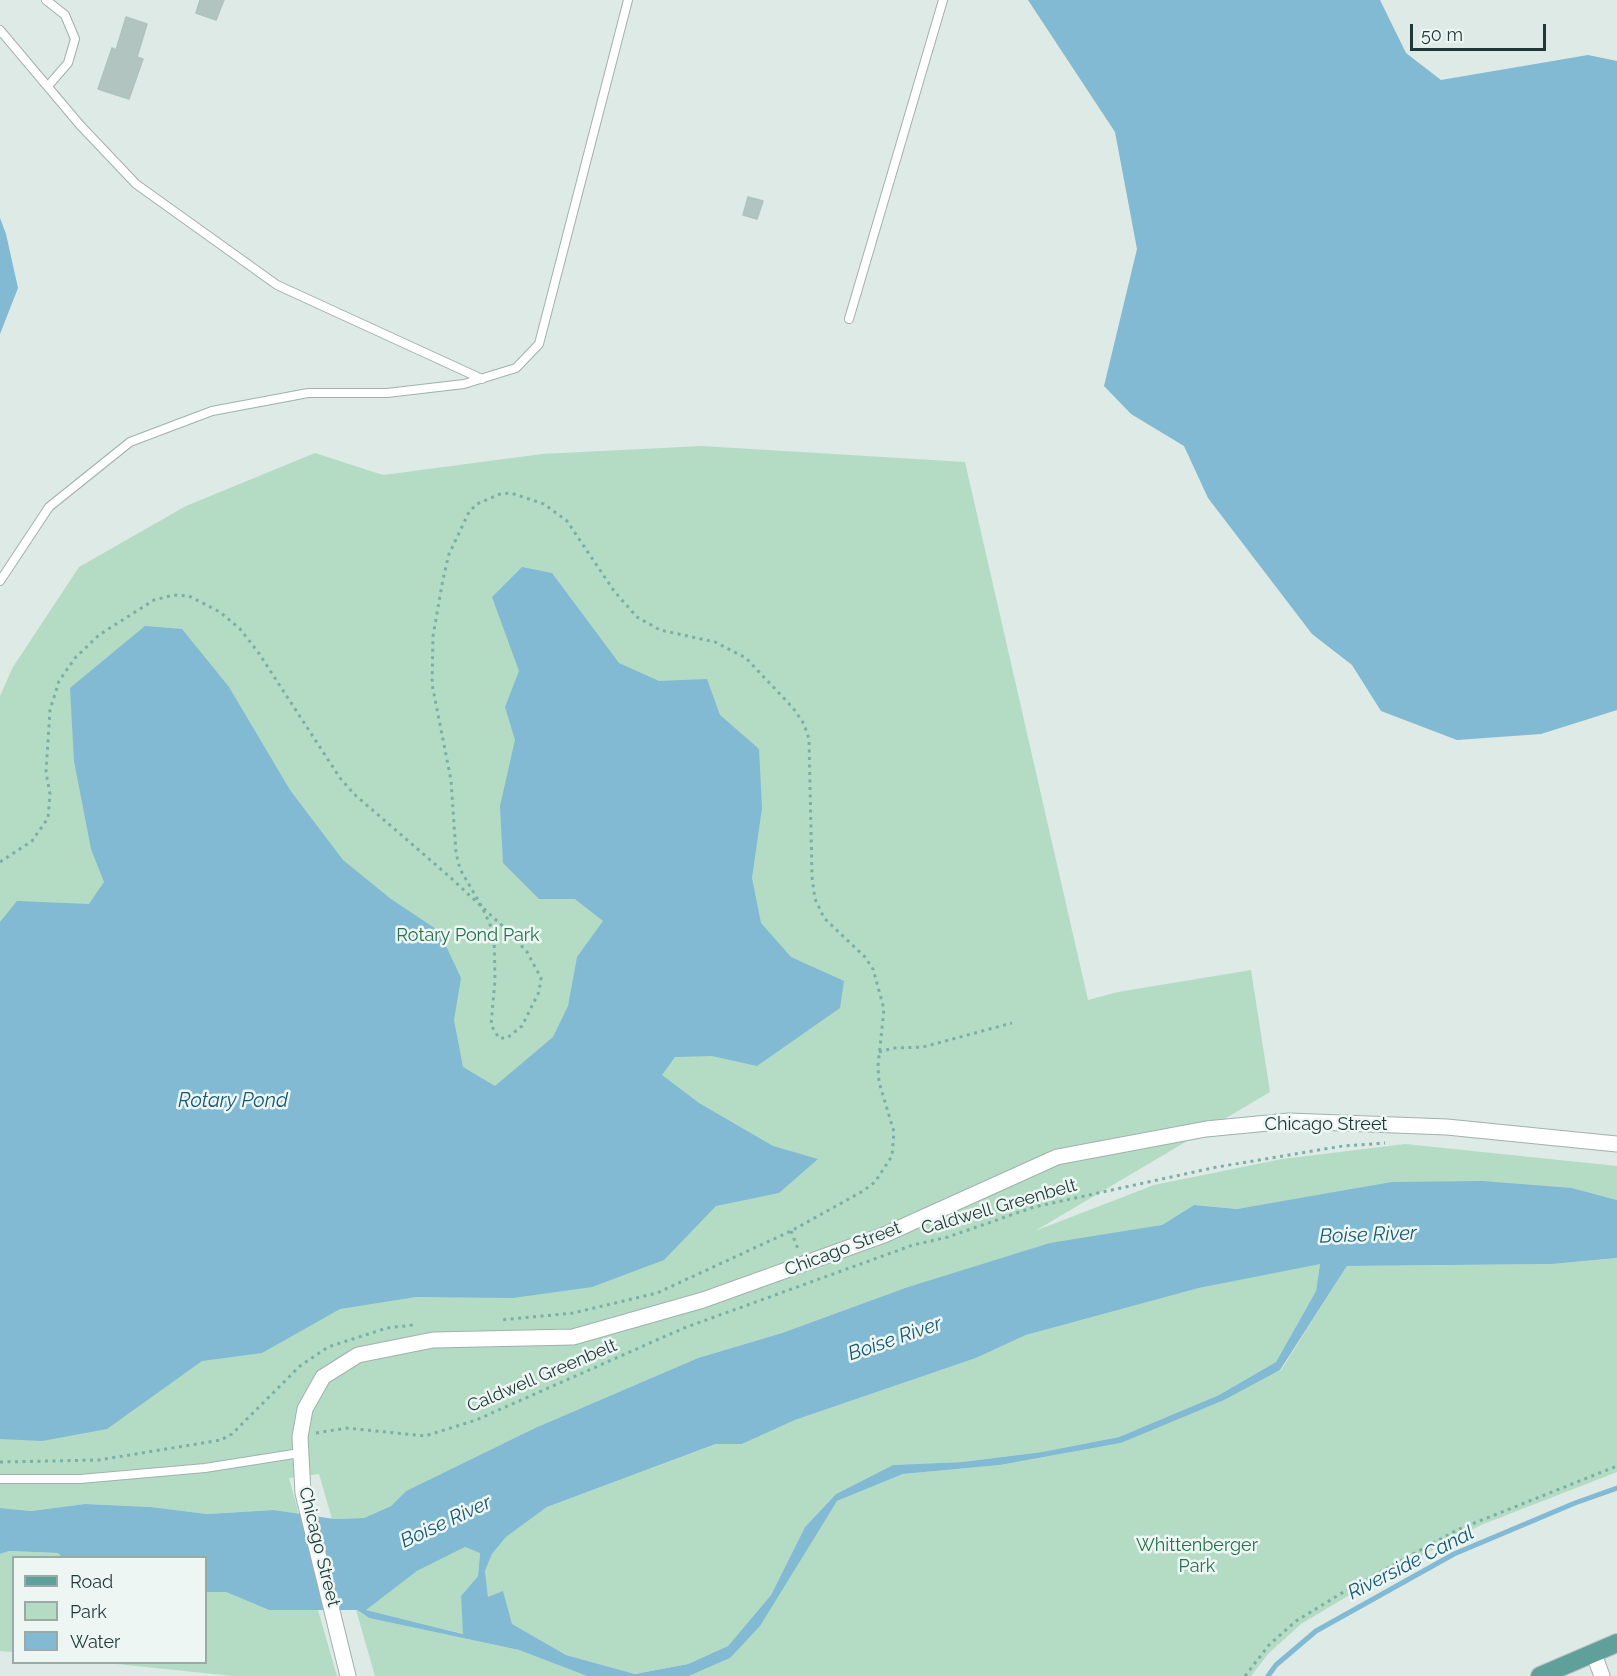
<!DOCTYPE html>
<style>
body{margin:0}
#map{position:relative;width:1617px;height:1676px;overflow:hidden;background:#ddeae6;font-family:Raleway,sans-serif}
canvas{display:block}
.legend{position:absolute;left:12px;top:1556px;width:195px;height:108px;box-sizing:border-box;background:#edf6f3;border:2px solid #9aaaa7;margin:0;padding:8px 10px;list-style:none;font-size:18px;color:#1e3936}
.legend li{display:flex;align-items:center;gap:12px;height:30px}
.legend b{width:30px;border:2px solid #9aaaa7}
.scale{position:absolute;left:1410px;top:24px;width:136px;height:27px;box-sizing:border-box;border:3px solid #1e3936;border-top:0;padding-left:8px;font-size:18px;line-height:21px;white-space:nowrap;color:#1e3936;-webkit-text-stroke:4px #edf6f3;paint-order:stroke}
</style>
<div id="map">
<canvas width="1617" height="1676"></canvas>
<ul class="legend">
<li><b style="height:8px;background:#5fa19a"></b>Road</li>
<li><b style="height:16px;background:#b4dcc4"></b>Park</li>
<li><b style="height:16px;background:#81bad2"></b>Water</li>
</ul>
<div class="scale">50 m</div>
</div>
<script>
const ctx = document.querySelector('canvas').getContext('2d');
ctx.lineJoin = 'round';
function fill(path, color) {
  ctx.fillStyle = color;
  ctx.fill(path, 'evenodd');
}
function shape(rows) {
  const path = new Path2D();
  for (const r of rows) {
    path.moveTo(r[0], r[1]);
    for (let i = 2; i < r.length; i += 2) path.lineTo(r[i], r[i + 1]);
  }
  return path;
}
function stroke(path, color, width, dash) {
  ctx.strokeStyle = color;
  ctx.lineWidth = width;
  ctx.lineCap = dash ? 'butt' : 'round';
  ctx.setLineDash(dash || []);
  ctx.stroke(path);
}
function label(font, color, halo, rows, align = 'center') {
  ctx.font = font + ' Raleway,sans-serif';
  ctx.lineWidth = 5;
  ctx.setLineDash([]);
  ctx.textBaseline = 'middle';
  ctx.strokeStyle = halo;
  ctx.fillStyle = color;
  for (const [text, x, y, turn = 0] of rows) {
    ctx.save();
    ctx.translate(x, y);
    ctx.rotate((+turn || 0) * Math.PI / 180);
    ctx.textAlign = isNaN(turn) ? turn : align;
    if (halo) ctx.strokeText(text, 0, 0);
    ctx.fillText(text, 0, 0);
    ctx.restore();
  }
}
fill(shape([
 [702,446,965,462,1088,1000,1118,992,1251,970,1270,1092,1035,1231,1154,1185,1282,1159,1405,1144,1617,1166,1617,1200,1572,1188,1307,1198,1237,1209,1194,1205,1162,1225,1107,1235,905,1288,782,1333,698,1358,535,1428,406,1491,391,1506,364,1518,332,1519,319,1474,289,1478,299,1514,274,1510,207,1514,151,1507,85,1504,31,1511,0,1508,0,696,13,667,79,567,186,506,315,453,383,475,542,454],
 [1617,1258,1617,1472,1481,1525,1376,1579,1301,1624,1268,1654,1251,1676,689,1676,730,1658,837,1501,903,1474,1000,1465,1121,1443,1281,1370,1347,1266,1552,1264],
 [1320,1263,1316,1291,1276,1362,1219,1395,1119,1437,1042,1452,962,1462,893,1465,836,1494,805,1527,771,1595,728,1646,688,1664,635,1674,566,1655,511,1624,503,1592,488,1598,485,1571,492,1554,506,1537,547,1507,717,1444,742,1444,795,1420,976,1358,1026,1335,1199,1288],
 [465,1547,480,1552,478,1576,461,1596,464,1634,365,1610,417,1571],
 [8,1551,59,1553,63,1557,14,1558,13,1652,0,1651,0,1554],
 [206,1592,226,1592,269,1610,318,1610,337,1676,233,1676,107,1663,206,1662],
 [356,1610,369,1618,519,1650,587,1676,375,1676]
]), '#b4dcc4');
fill(shape([
 [1028,0,1380,0,1406,53,1441,80,1588,55,1617,61,1617,710,1541,734,1457,740,1381,711,1352,665,1312,634,1208,498,1184,446,1131,414,1104,386,1137,249,1115,132],
 [0,218,6,234,18,288,0,334],
 [522,567,552,573,619,663,659,681,707,679,720,715,759,749,762,808,752,878,761,923,791,957,844,981,840,1008,757,1066,712,1056,675,1057,662,1075,699,1103,773,1146,818,1159,779,1193,716,1206,664,1260,592,1287,513,1298,416,1297,340,1309,262,1353,202,1361,107,1429,42,1441,0,1439,0,922,17,901,89,904,104,882,91,849,74,761,70,688,145,626,182,629,229,687,290,790,343,860,391,899,439,931,461,978,454,1020,463,1067,495,1086,553,1037,568,1006,577,957,603,921,575,899,539,899,503,863,500,806,515,740,505,707,519,671,492,597],
 [1482,1181,1572,1188,1617,1200,1617,1258,1552,1264,1347,1266,1280,1370,1224,1400,1121,1443,1000,1465,903,1474,837,1501,760,1626,730,1658,689,1676,587,1676,519,1650,369,1618,357,1610,269,1610,226,1592,206,1592,206,1558,63,1558,58,1553,9,1551,0,1554,0,1508,31,1511,85,1504,151,1507,207,1514,274,1510,334,1519,364,1518,391,1506,406,1491,535,1428,698,1358,782,1333,905,1288,1050,1243,1162,1225,1194,1205,1237,1209,1392,1182],
 [1320,1264,1316,1291,1276,1362,1219,1395,1119,1437,1042,1452,962,1462,893,1465,836,1494,805,1527,771,1595,728,1646,688,1664,635,1674,566,1655,512,1624,503,1591,488,1597,485,1571,492,1554,506,1537,547,1507,716,1444,742,1444,795,1420,976,1358,1026,1335,1199,1288],
 [465,1547,480,1553,478,1576,461,1596,463,1634,366,1610,417,1571]
]), '#81bad2');
stroke(shape([
 [1268,1676,1276,1665,1316,1631,1454,1554,1575,1503,1617,1488]
]), '#81bad2', 5);
const building = shape([
 [200,0,224,0,216,20,196,13,200,0],
 [126,17,147,24,137,57,143,59,129,99,98,89,112,48,116,50,126,17],
 [748,197,763,201,757,219,743,215,748,197]
]);
fill(building, '#b2c4bf');
stroke(building, '#afc3be', 1.5);
const service = shape([
 [46,0,65,15,75,39,68,63,48,86],
 [0,30,80,125,136,184,277,285,482,379],
 [849,319,943,0],
 [0,581,49,507,130,442,212,411,308,393,387,393,464,384,516,368,539,344,628,0],
 [0,1479,80,1479,205,1468,300,1453]
]);
const minor = shape([
 [1593,1652,1602,1676],
 [348,1676,303,1493,300,1437,305,1409,323,1377,358,1355,433,1340,573,1337,703,1300,884,1235,1057,1157,1206,1129,1289,1121,1447,1127,1617,1144]
]);
const primary = shape([
 [1540,1676,1617,1643]
]);
stroke(service, '#a0b1ae', 10);
stroke(minor, '#a0b1ae', 17);
stroke(primary, '#bcc4c3', 20);
stroke(shape([
 [0,862,32,841,48,818,50,794,46,772,50,710,59,681,75,658,99,635,154,600,174,595,189,596,220,612,240,629,258,652,340,778,354,794,451,878,482,907,508,931,527,952,541,978,539,992,522,1026,507,1038,499,1038,491,1025,495,980,494,933,482,907,460,869,456,853,451,780,432,684,433,636,443,579,449,554,469,512,477,504,500,494,511,493,544,504,567,521,614,591,637,617,660,630,715,642,746,658,793,708,804,724,809,739,812,877,815,899,824,918,865,957,873,969,884,1009,878,1066,879,1082,894,1132,892,1156,875,1182,863,1191,791,1231,657,1293,573,1313,501,1320],
 [879,1052,893,1048,923,1047,1012,1023],
 [791,1231,798,1249],
 [316,1433,347,1428,425,1436,476,1420,684,1328,913,1245,948,1237,1034,1207,1217,1167,1343,1146,1385,1143],
 [0,1462,99,1460,221,1440,232,1434,300,1366,328,1347,387,1328,413,1325],
 [1245,1676,1269,1645,1296,1621,1342,1593,1457,1530,1617,1466]
]), '#7bafa6', 3, [3, 4.5]);
stroke(service, '#fff', 8);
stroke(minor, '#fff', 15);
stroke(primary, '#5fa19a', 18);
label('18px', '#27714e', '#edf6f3', [
 ["Rotary Pond Park",468,936],
 ["Whittenberger",1197,1546],
 ["Park",1197,1567]
]);
label('18px', '#1e3936', '#edf6f3', [
 ["Chicago Street",1326,1125],
 ["Caldwell Greenbelt",999,1207,-16],
 ["Chicago Street",843,1249,-21],
 ["Caldwell Greenbelt",542,1376,-23],
 ["Chicago Street",319,1547,76]
]);
label('italic 20px', '#175976', '#edf6f3', [
 ["Rotary Pond",233,1101],
 ["Boise River",1368,1235,-2],
 ["Boise River",895,1339,-19],
 ["Boise River",446,1522,-25],
 ["Riverside Canal",1411,1563,-27]
]);
</script>
